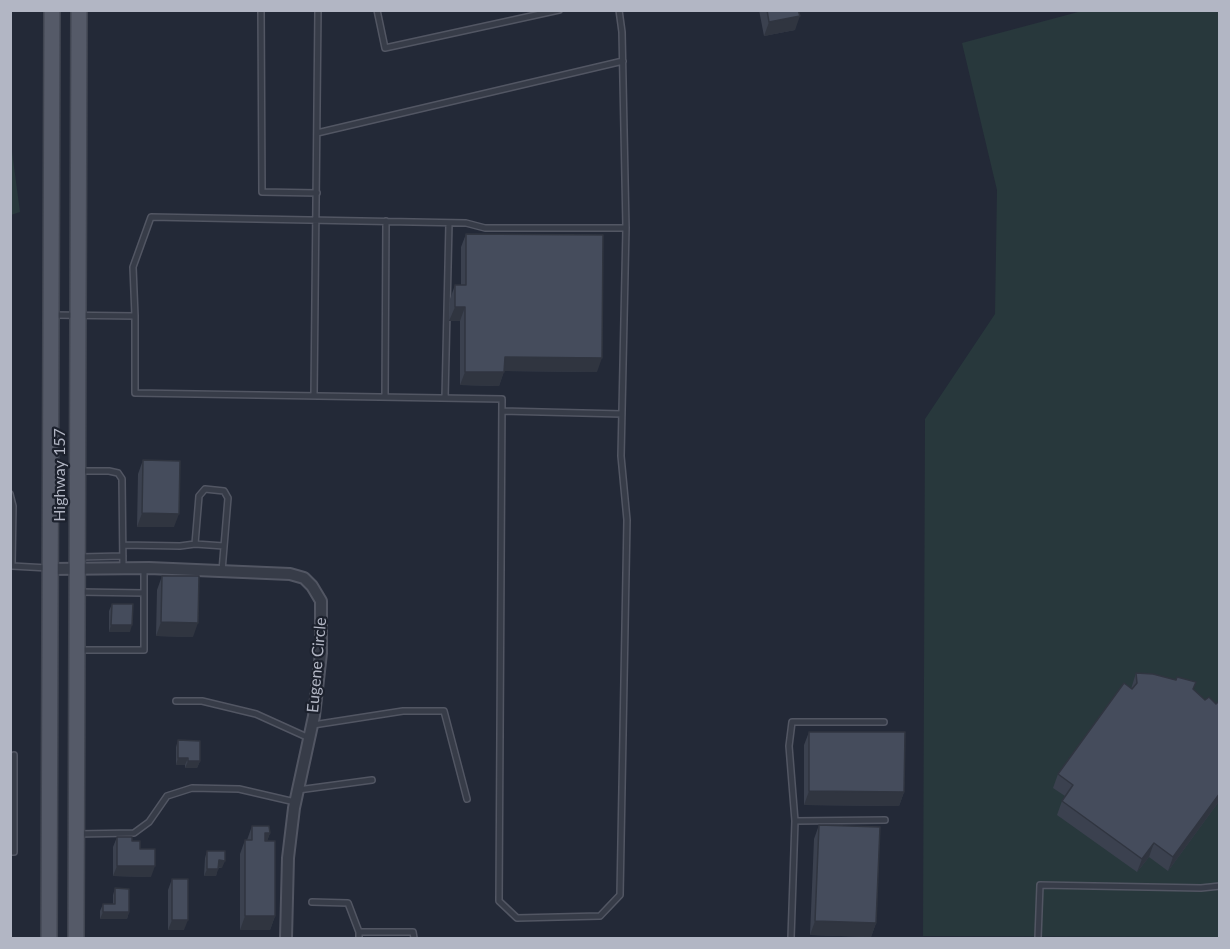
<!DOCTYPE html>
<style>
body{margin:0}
#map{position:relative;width:1230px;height:949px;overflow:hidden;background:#232937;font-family:Lato,sans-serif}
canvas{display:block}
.frame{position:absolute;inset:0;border:12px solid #b2b6c4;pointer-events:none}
</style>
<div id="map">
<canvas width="1230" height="949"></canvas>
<div class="frame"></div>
</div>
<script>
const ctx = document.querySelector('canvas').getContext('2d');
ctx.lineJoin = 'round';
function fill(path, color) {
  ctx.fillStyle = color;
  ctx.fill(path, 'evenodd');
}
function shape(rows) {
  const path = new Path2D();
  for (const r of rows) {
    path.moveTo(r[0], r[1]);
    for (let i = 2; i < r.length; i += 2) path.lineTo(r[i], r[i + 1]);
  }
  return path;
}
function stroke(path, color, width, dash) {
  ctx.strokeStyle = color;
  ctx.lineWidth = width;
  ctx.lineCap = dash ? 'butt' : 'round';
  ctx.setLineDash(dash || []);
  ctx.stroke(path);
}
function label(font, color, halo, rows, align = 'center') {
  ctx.font = font + ' Lato,sans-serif';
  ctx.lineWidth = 4.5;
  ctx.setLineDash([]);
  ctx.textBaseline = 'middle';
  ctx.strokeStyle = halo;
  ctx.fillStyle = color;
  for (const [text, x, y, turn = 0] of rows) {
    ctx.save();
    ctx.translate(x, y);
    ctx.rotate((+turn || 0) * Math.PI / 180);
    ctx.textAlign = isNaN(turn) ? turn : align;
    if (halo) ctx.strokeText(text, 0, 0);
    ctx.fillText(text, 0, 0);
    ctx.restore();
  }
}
fill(shape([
 [1082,11,1219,11,1219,937,923,936,925,419,995,314,997,190,962,43],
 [11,144,20,212,11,215,10,215]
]), '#28383c');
const lane = shape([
 [261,10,262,192,317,193],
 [377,10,385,48,559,10],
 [619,10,622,32,626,228],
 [317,133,623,61],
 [53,315,135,316,135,393,502,399,499,901,517,918,600,916,620,895,627,520,621,456,626,228,485,228,466,223,151,217,133,267,135,316],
 [314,396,318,10],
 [385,397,386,221],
 [445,398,449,223],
 [502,411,622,414],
 [78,471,109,471,118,473,122,479,123,568],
 [10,494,13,506,12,566,48,568],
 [195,544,224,546],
 [123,545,180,546,195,544,199,496,205,489,224,491,228,498,222,571],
 [80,557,123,556],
 [80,592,144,593],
 [80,650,144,650,144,568],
 [176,701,202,701,256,714,309,738],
 [313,725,403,711,444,711,467,799],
 [298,790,372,780],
 [795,821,885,820],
 [77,834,134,833,149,822,167,796,192,788,239,789,295,802],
 [10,852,14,852,14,755],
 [312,902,348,903,359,932],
 [359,938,359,932,413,932,414,938],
 [791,938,795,821,789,746,792,722,884,722],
 [1038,938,1040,885,1201,888,1220,886]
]);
const street = shape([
 [50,569,149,568,290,574,304,578,312,586,321,601,321,653,314,716,294,808,288,858,286,938]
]);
const primary = shape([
 [49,938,52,10],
 [76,938,79,10]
]);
stroke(lane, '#525663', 8);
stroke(street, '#525663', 14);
stroke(primary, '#404551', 18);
stroke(lane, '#373c48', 5);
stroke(street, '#373c48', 10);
stroke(primary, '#555a68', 15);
fill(shape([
 [759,10,798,10,795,30,764,36],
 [466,234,597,372,504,371,499,386,460,385,460,321,449,321,450,299,455,285,461,285,461,247],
 [143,460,174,527,137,527,138,474],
 [162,576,193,637,156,636,157,590],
 [112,604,130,632,109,632,109,611],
 [1136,673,1193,690,1220,800,1168,871,1149,857,1137,872,1057,815,1062,801,1065,796,1053,788,1058,774,1131,689],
 [809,732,904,792,899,806,804,805,804,745],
 [178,740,200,761,197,768,185,768,185,765,176,765,176,747],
 [819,825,876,923,871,937,810,935,814,839],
 [252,826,270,833,267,841,275,916,270,930,240,930,240,854,245,840,247,840],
 [117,837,132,841,140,849,151,877,113,876,113,847],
 [207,851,222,868,218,868,216,876,204,876,205,858],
 [172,879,184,930,168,930,168,890],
 [115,888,129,912,127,919,100,919,100,911,103,904,113,904,113,895]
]), '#3b414f');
fill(shape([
 [800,16,795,30,764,36,769,22],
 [455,307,465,307,460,321,449,321],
 [505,357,602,358,597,372,500,371],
 [465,372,504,372,499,386,460,385],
 [142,513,179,514,174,527,137,527],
 [161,622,198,623,193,637,156,636],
 [111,625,132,625,130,632,109,632],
 [178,758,188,758,185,765,176,765],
 [188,761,200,761,197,768,185,768],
 [809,791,904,792,899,806,804,805],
 [1220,793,1220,800,1168,871,1173,857],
 [265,833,270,833,265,847],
 [1154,843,1149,857,1137,872,1142,859],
 [219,860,225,861,222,868,216,867],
 [117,866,155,866,151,877,113,876],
 [207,869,218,869,216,876,204,876],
 [103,912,129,912,127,919,100,919],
 [245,916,275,916,270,930,240,930],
 [172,920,188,920,184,930,168,930],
 [815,921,876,923,871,937,810,935]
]), '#303540');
const building = shape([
 [767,10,798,10,800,16,769,22,767,10],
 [466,234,603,235,602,358,505,357,504,372,465,372,465,307,455,307,455,285,466,285,466,234],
 [143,460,180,461,179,514,142,513,143,460],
 [162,576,199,576,198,623,161,622,162,576],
 [112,604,133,604,132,625,111,625,112,604],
 [1136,673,1153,674,1176,680,1177,677,1181,678,1196,682,1193,689,1205,700,1209,697,1216,704,1220,700,1220,793,1173,857,1154,843,1142,859,1062,801,1073,785,1058,774,1124,683,1132,689,1137,683,1136,673],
 [809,732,905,732,904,792,809,791,809,732],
 [178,740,200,741,200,761,188,761,188,758,178,758,178,740],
 [819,825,880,827,876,923,815,921,819,825],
 [252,826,269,826,270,833,265,833,265,841,275,841,275,916,245,916,245,840,252,840,252,826],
 [117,837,132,837,132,841,140,841,140,849,155,849,155,866,117,866,117,837],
 [207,851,225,851,225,861,219,860,218,869,207,869,207,851],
 [172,879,188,879,188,920,172,920,172,879],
 [115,888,129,889,129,912,103,912,103,904,115,904,115,888]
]);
fill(building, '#454c5c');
stroke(building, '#303540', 1.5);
label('16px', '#b2b6c4', '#1c212d', [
 ["Highway 157",60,475,-90],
 ["Eugene Circle",317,665,-85]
]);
</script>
